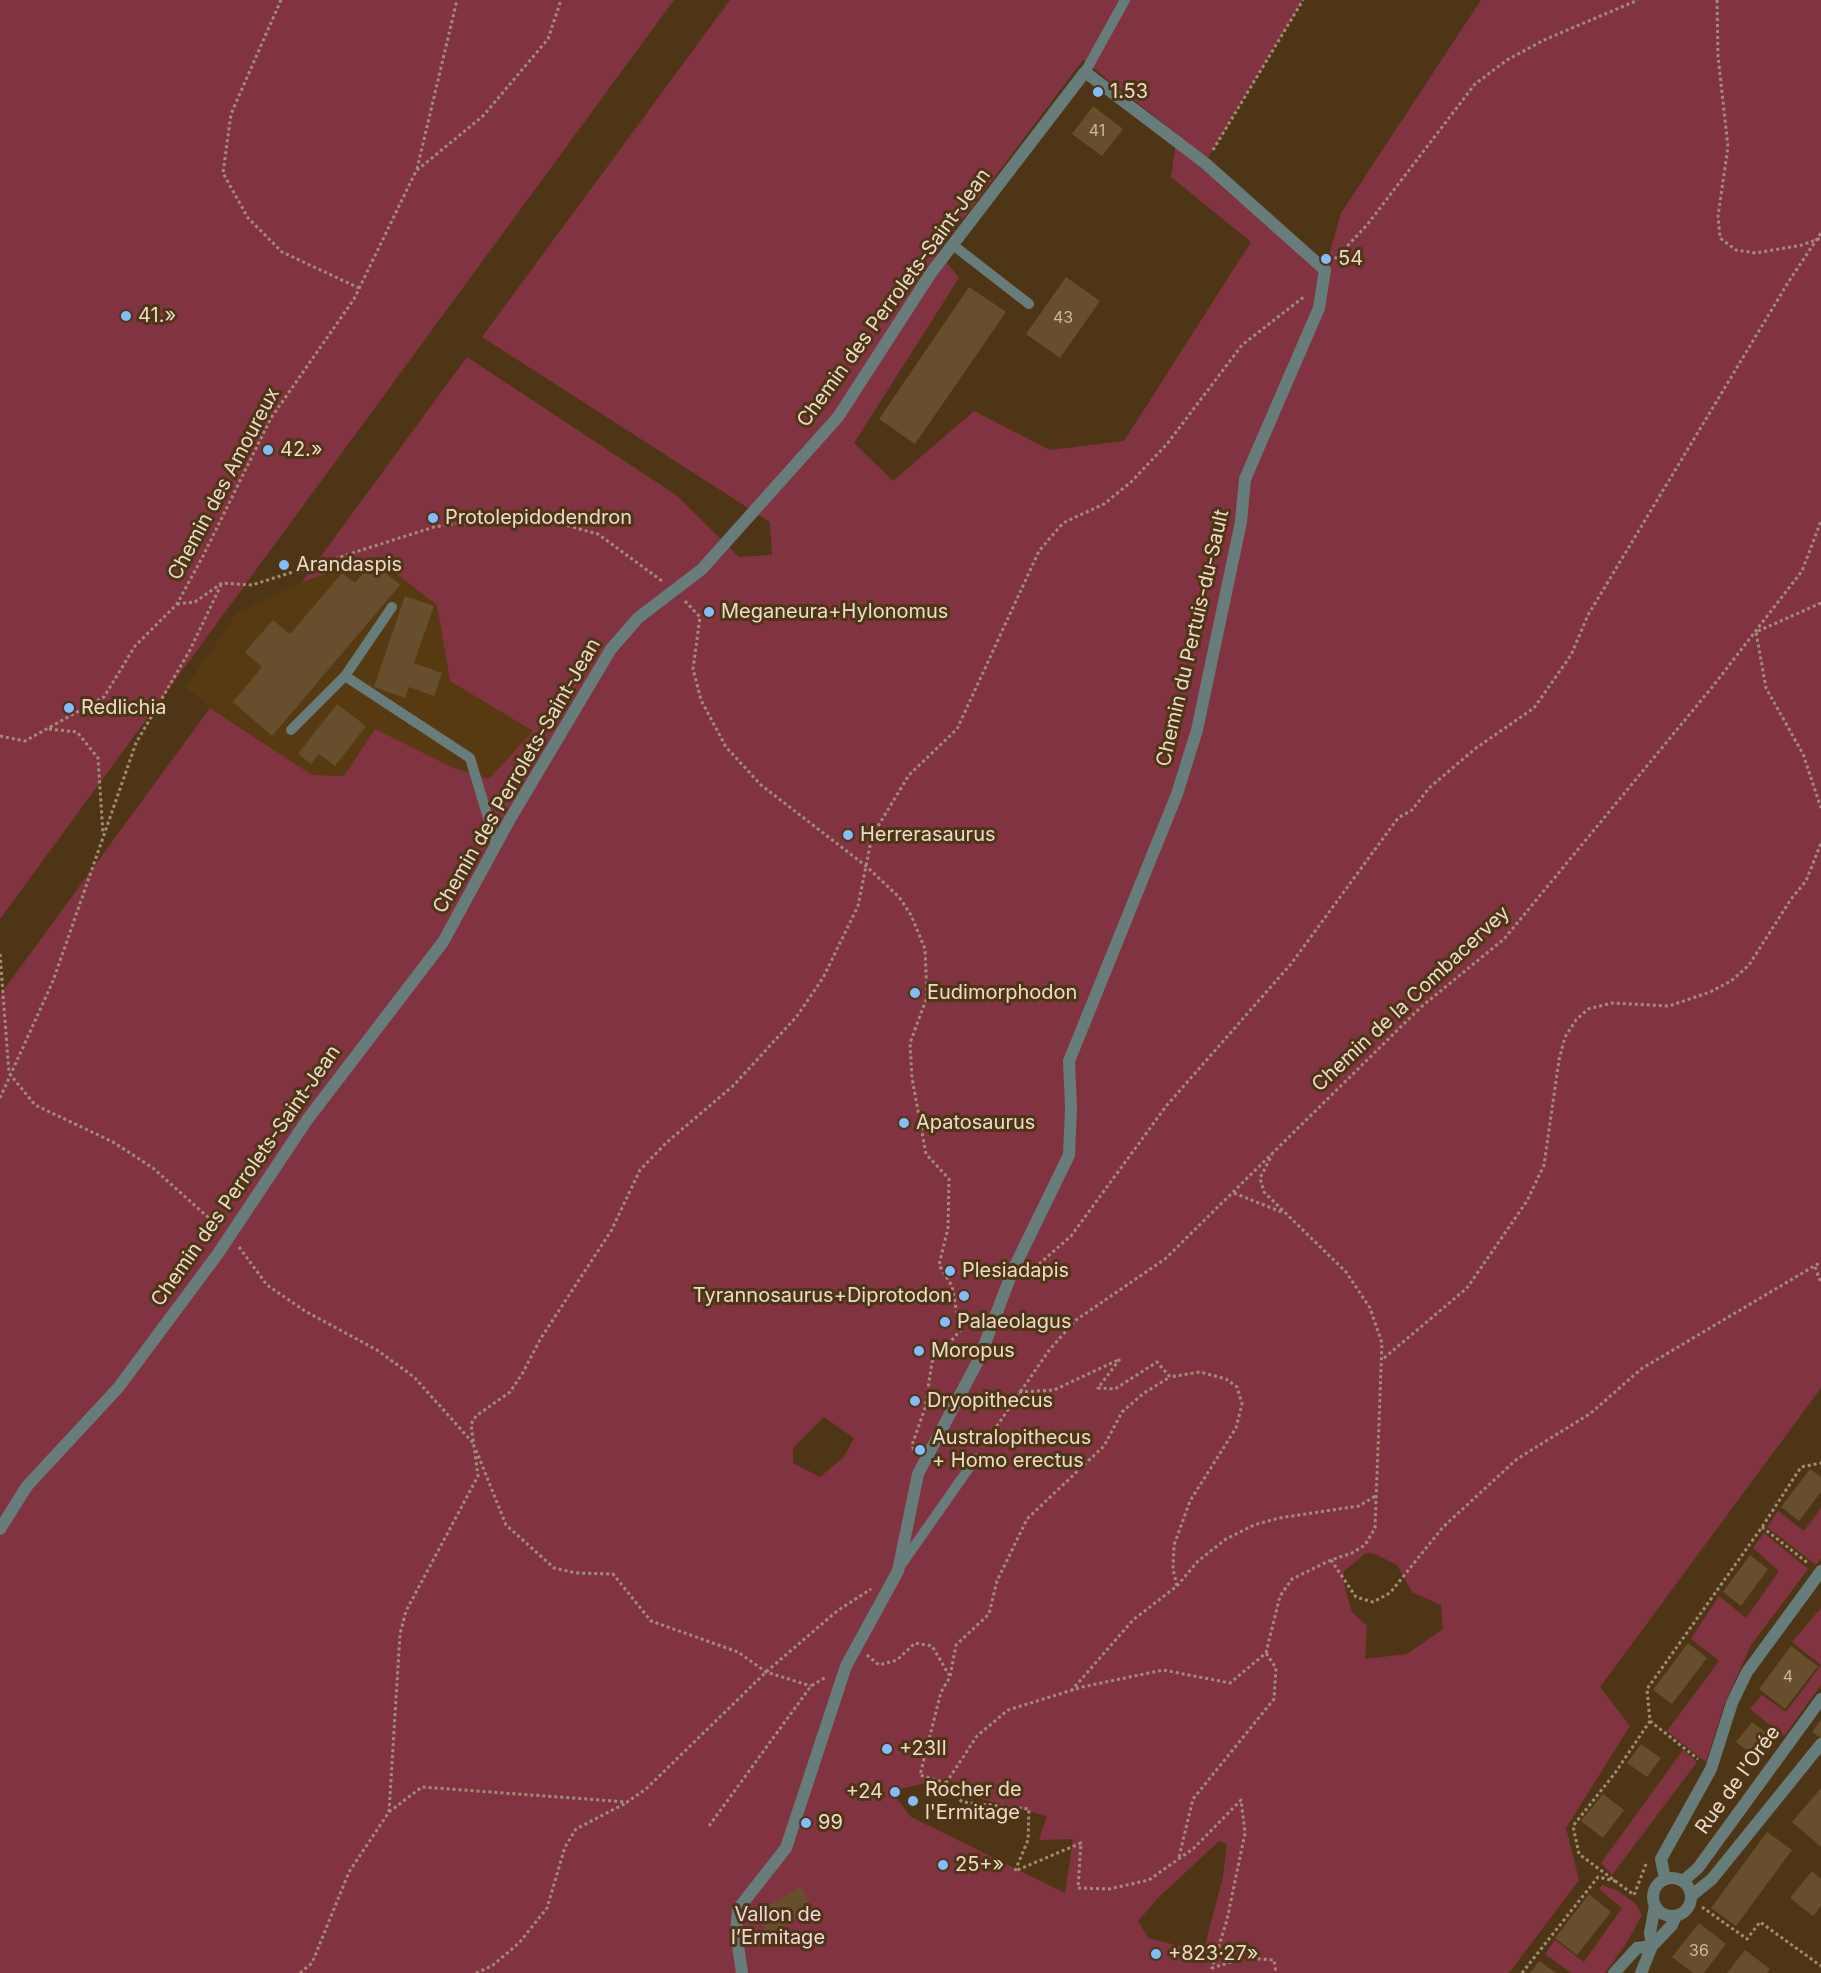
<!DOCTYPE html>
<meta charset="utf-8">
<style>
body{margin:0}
canvas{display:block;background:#4e3515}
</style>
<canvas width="1821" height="1973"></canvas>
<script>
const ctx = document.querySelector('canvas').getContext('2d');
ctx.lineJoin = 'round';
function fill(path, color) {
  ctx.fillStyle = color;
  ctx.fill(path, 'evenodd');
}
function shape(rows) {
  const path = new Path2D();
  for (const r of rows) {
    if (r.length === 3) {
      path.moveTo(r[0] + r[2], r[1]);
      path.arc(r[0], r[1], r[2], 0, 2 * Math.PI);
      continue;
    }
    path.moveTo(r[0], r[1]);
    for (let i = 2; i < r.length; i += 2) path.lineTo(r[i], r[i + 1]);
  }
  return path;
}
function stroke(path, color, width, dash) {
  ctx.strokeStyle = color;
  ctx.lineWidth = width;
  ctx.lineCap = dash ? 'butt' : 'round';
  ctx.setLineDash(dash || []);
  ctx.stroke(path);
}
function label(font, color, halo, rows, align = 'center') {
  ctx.font = font + ' Inter,sans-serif';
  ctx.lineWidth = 6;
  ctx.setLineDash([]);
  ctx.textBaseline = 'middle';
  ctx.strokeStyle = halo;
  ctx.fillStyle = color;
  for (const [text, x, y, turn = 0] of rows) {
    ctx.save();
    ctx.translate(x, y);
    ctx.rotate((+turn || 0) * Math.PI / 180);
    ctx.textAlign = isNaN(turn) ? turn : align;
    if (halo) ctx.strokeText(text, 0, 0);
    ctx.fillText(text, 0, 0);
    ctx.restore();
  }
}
fill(shape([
 [376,558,438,605,450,681,534,730,489,779,451,767,344,776,312,775,210,708,186,687,237,613,303,582]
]), '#573a11');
fill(shape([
 [0,0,674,0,0,919],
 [730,0,1303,0,1205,163,1325,269,1341,213,1481,0,1821,0,1821,1388,1600,1687,1630,1726,1566,1828,1579,1880,1509,1973,0,1973,0,995,210,708,312,775,344,776,375,729,451,767,489,779,533,731,450,681,437,605,376,558,302,582,467,357,676,495,739,557,772,555,770,522,482,337],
 [1083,60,1177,134,1171,177,1251,242,1124,441,1050,450,974,411,893,481,854,443,959,278,938,252],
 [824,1417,854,1438,843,1458,820,1477,793,1463,793,1448],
 [1366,1553,1375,1554,1397,1565,1412,1592,1441,1605,1443,1629,1407,1654,1365,1659,1367,1626,1352,1612,1343,1580,1344,1571],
 [948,1778,962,1794,1047,1816,1039,1840,1073,1839,1065,1893,911,1817,891,1791],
 [1219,1841,1227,1844,1223,1877,1205,1945,1195,1950,1148,1938,1138,1921,1159,1897],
 [1821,1508,1821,1558,1816,1565,1767,1527,1778,1511,1804,1531],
 [1764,1533,1808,1569,1751,1645,1724,1705,1706,1762,1667,1731,1719,1661,1691,1639,1719,1596,1746,1618,1779,1571,1753,1548],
 [1821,1608,1821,1665,1792,1642],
 [1821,1665,1821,1685,1784,1736,1750,1709,1762,1695,1786,1712],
 [1683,1750,1697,1762,1612,1875,1601,1863],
 [1602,1885,1618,1891,1636,1904,1642,1915,1626,1944,1605,1973,1571,1973,1545,1954,1555,1940,1584,1962,1622,1908,1599,1889]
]), '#823341');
fill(shape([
 [1093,106,1123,129,1102,156,1072,134],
 [1066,277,1100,301,1060,358,1026,334],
 [969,287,1006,312,915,444,879,419],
 [373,562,400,585,272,736,233,702,262,667,245,652,273,620,290,634,342,573,355,583],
 [405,596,434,606,414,663,442,673,434,696,409,687,405,698,374,687],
 [337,704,366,726,335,766,319,754,311,764,298,754],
 [1810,1469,1821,1477,1821,1492,1799,1521,1781,1507],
 [1750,1555,1768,1569,1741,1606,1723,1592],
 [1688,1643,1707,1658,1672,1704,1653,1690],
 [1791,1646,1818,1666,1785,1709,1759,1689],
 [1821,1720,1821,1738,1812,1732],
 [1752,1722,1775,1739,1758,1759,1736,1742],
 [1641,1744,1661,1758,1647,1777,1627,1763],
 [1821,1788,1821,1847,1792,1822],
 [1603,1794,1624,1810,1603,1838,1581,1821],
 [1767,1832,1792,1850,1736,1926,1711,1908],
 [1812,1871,1821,1879,1821,1906,1813,1916,1790,1898],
 [801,1887,813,1910,768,1934,756,1912],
 [1589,1894,1611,1912,1577,1955,1555,1938],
 [1699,1923,1726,1944,1704,1973,1693,1973,1672,1957],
 [1745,1950,1770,1969,1767,1973,1727,1973],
 [1539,1961,1556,1973,1530,1973]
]), '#674e2d');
stroke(shape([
 [281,0,231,114,223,173,248,218,282,252,359,288],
 [1717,0,1718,56,1728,147,1718,216,1720,238,1736,250,1756,253,1802,245,1821,238],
 [1213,150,1303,0],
 [417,169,457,0],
 [1335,259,1367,225,1475,84,1507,60,1544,40,1638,0],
 [685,601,700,617,693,669,701,700,726,747,761,785,866,866,899,897,911,915,925,949,927,997,910,1043,912,1078,926,1154,949,1179,948,1228,939,1265,952,1286,960,1331,932,1362,925,1408,912,1445,914,1451],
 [1821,603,1756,632,1766,688,1803,754,1821,808],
 [177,604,195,602,222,583,252,585,434,527,525,514,598,534,662,581],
 [49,729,77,732,98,758,103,834],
 [0,736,25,741,104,697,135,646,177,604,203,556,271,418,354,299,416,171,483,116,548,39,561,0],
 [0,954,9,1073,35,1105,113,1142,153,1168,219,1227],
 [0,1098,53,981,136,743,190,650,221,585],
 [1234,1193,1284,1213],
 [239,1247,267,1285,305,1311,377,1350,414,1377,474,1444],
 [1815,1267,1821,1283],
 [1030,1272,1071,1236,1167,1105,1291,964,1398,818,1412,810,1429,788,1476,748,1534,708,1571,655,1588,615,1789,281,1821,233],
 [1384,1358,1467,1288,1527,1201,1544,1165,1559,1060,1565,1037,1576,1020,1588,1009,1612,1003,1669,1006,1710,992,1731,981,1749,965,1791,899,1806,881,1821,843],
 [1019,1392,1054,1390,1120,1359,1098,1388,1115,1389,1157,1362,1170,1377,1144,1393,1122,1412,1104,1446,1027,1519,997,1581,989,1614,956,1645,950,1677,941,1692,920,1775,946,1783,962,1802,1029,1809,1028,1840,1015,1871,1081,1843,1078,1888,1109,1889,1149,1880,1194,1848,1241,1800,1245,1833,1227,1920,1212,1968,1244,1958,1274,1960,1276,1973],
 [983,1446,1050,1349,1076,1320,1165,1259,1421,1007,1504,939,1713,686,1802,571,1821,521],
 [476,1450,506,1525,554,1568,576,1573,613,1574,651,1621,738,1652,766,1672,811,1686],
 [1762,1527,1809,1564],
 [1331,1560,1356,1597,1373,1602,1390,1593,1443,1527,1517,1459,1591,1413,1641,1369,1821,1262],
 [1177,1586,1198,1561,1226,1539,1254,1525,1279,1518,1359,1506,1377,1495],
 [867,1655,879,1665,897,1660,915,1643,932,1646,949,1675],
 [1071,1691,1133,1620,1177,1586,1173,1569,1174,1545,1190,1501,1236,1428,1242,1404,1237,1387,1226,1379,1200,1372,1170,1377],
 [1650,1721,1698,1759],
 [946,1783,977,1736,1008,1710,1082,1687,1163,1670,1230,1683,1266,1653,1280,1596,1292,1579,1331,1560,1352,1553,1365,1545,1375,1528,1382,1343,1370,1308,1346,1272,1264,1192,1260,1178,1272,1155],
 [389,1812,400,1634,406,1611,478,1476,471,1424,476,1416,510,1392,522,1374,541,1338,611,1231,640,1170,666,1143,734,1085,797,1016,823,978,858,906,872,836,909,775,957,729,1039,551,1063,523,1104,504,1131,482,1167,444,1242,345,1305,296],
 [709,1826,811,1686,826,1677],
 [1179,1857,1193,1799,1274,1699,1276,1668,1266,1653],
 [1646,1864,1634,1895,1579,1854,1573,1826,1615,1773,1650,1721,1647,1689,1762,1527,1801,1467,1821,1463],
 [1702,1907,1747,1939,1760,1922,1821,1966],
 [300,1973,312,1963,349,1872,389,1812,422,1787,627,1802,646,1789,766,1672,837,1611,871,1589],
 [476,1973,492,1966,519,1943,547,1908,565,1847,576,1829,626,1803],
 [1522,1973,1598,1877,1615,1881]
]), '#a18d75', 3, [3, 3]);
stroke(shape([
 [1085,72,1125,0],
 [953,245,1029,304],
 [345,676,470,758,496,844],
 [291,730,345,676,392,607],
 [899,1568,976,1458]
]), '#667d7b', 10);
stroke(shape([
 [0,1529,27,1486,118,1388,217,1255,307,1120,443,942,510,819,611,649,638,618,702,569,838,417,931,273,1085,72,1205,163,1325,270,1319,308,1245,479,1241,522,1197,730,1177,794,1069,1061,1071,1108,1069,1155,1013,1270,979,1359,918,1474,898,1571,846,1666,786,1848,738,1909,736,1932,742,1973],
 [1672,1897,19],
 [1665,1879,1661,1859,1711,1769,1732,1703,1747,1672,1821,1571],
 [1683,1881,1698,1868,1821,1699],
 [1691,1896,1712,1879,1821,1744],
 [1652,1946,1650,1933,1655,1905],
 [1614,1973,1637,1948,1652,1946],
 [1641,1973,1652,1946,1672,1925,1676,1916]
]), '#667d7b', 12);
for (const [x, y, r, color] of [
 [1098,92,6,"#83bcfb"],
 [1326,259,6,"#83bcfb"],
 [126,316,6,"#83bcfb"],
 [268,450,6,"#83bcfb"],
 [433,518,6,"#83bcfb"],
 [284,565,6,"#83bcfb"],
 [709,612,6,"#83bcfb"],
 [69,708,6,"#83bcfb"],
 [848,835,6,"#83bcfb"],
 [915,993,6,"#83bcfb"],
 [904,1123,6,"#83bcfb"],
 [950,1271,6,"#83bcfb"],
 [964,1296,6,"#83bcfb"],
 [945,1322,6,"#83bcfb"],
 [919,1351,6,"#83bcfb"],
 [915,1401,6,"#83bcfb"],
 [920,1450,6,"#83bcfb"],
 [887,1749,6,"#83bcfb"],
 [895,1792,6,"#83bcfb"],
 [913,1801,6,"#83bcfb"],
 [806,1823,6,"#83bcfb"],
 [943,1865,6,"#83bcfb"],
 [1156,1954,6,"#83bcfb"]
]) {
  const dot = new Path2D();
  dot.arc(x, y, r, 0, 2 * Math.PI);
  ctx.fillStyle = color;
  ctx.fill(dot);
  stroke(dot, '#4e3515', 2);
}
label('16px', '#cab8a3', null, [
 ["41",1097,131],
 ["43",1063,318],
 ["4",1788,1677],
 ["36",1699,1951]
]);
label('20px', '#ebdcca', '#4e3515', [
 ["1.53",1110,92],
 ["54",1338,259],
 ["41.»",138,316],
 ["42.»",280,450],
 ["Protolepidodendron",445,518],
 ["Arandaspis",296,565],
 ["Meganeura+Hylonomus",721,612],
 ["Redlichia",81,708],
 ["Herrerasaurus",860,835],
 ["Eudimorphodon",927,993],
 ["Apatosaurus",916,1123],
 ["Plesiadapis",962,1271],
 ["Tyrannosaurus+Diprotodon",952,1296,"right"],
 ["Palaeolagus",957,1322],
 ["Moropus",931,1351],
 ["Dryopithecus",927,1401],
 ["Australopithecus",932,1438],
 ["+ Homo erectus",932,1461],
 ["+23II",899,1749],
 ["Rocher de",925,1790],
 ["l'Ermitage",925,1813],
 ["+24",883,1792,"right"],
 ["99",818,1823],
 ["25+»",955,1865],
 ["+823·27»",1168,1954]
], 'left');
label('20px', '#ebdcca', '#4e3515', [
 ["Chemin des Perrolets-Saint-Jean",894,298,-54],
 ["Chemin des Amoureux",224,484,-62],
 ["Chemin du Pertuis-du-Sault",1193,638,-77],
 ["Chemin des Perrolets-Saint-Jean",517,776,-60],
 ["Chemin de la Combacervey",1411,999,-43],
 ["Chemin des Perrolets-Saint-Jean",246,1176,-55],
 ["Rue de l'Orée",1738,1780,-54]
]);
label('20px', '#f0d7d9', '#4e3515', [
 ["Vallon de",778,1915],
 ["l’Ermitage",778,1938]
]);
</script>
